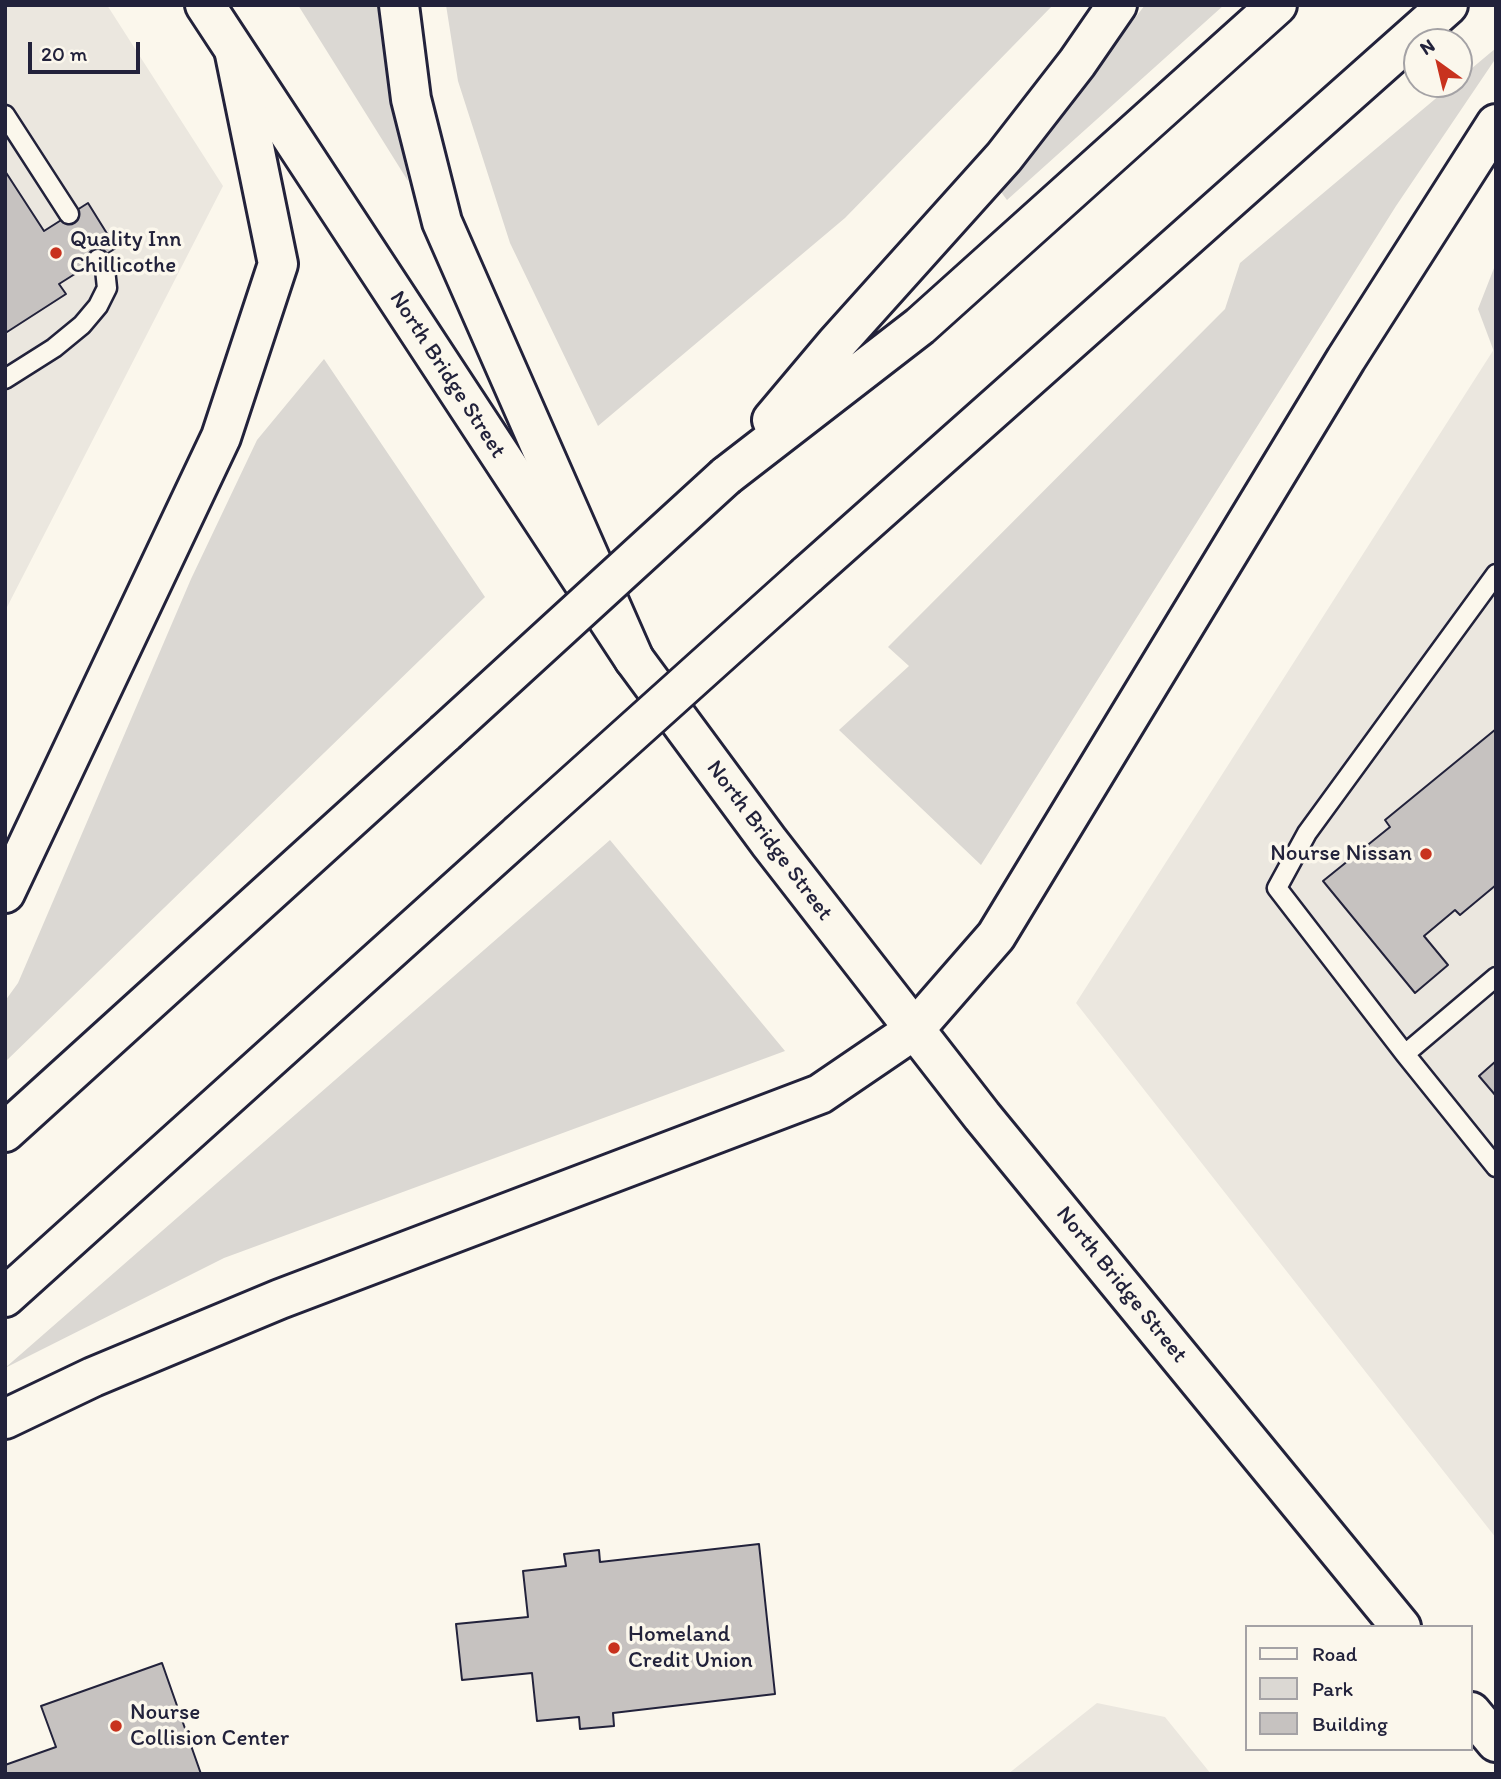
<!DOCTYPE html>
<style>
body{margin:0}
#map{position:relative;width:1501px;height:1779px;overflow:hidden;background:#fbf7ec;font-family:Itim,sans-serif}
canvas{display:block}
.frame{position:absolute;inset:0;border:7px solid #22223b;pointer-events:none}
.legend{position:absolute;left:1245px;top:1625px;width:228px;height:126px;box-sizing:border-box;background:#fbf7ec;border:2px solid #a4a2a5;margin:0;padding:9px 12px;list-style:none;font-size:21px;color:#22223b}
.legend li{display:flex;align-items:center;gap:14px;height:35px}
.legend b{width:35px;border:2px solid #a4a2a5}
.north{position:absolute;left:1403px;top:28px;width:70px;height:70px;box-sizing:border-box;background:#fbf7ec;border:2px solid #a4a2a5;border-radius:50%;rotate:326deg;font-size:19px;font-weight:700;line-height:28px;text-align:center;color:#22223b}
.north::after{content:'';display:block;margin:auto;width:24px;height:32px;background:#c8321e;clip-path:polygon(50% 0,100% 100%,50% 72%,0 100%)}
.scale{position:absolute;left:28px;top:42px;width:112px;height:32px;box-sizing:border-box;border:4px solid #22223b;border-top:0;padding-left:9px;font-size:21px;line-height:24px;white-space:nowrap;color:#22223b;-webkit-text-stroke:5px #fbf7ec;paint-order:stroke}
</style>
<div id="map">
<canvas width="1501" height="1779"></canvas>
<div class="frame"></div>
<ul class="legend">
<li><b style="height:9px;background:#fbf7ec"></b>Road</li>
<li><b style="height:19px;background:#dbd8d3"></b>Park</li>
<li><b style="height:19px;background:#c6c2c0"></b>Building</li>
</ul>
<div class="north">N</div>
<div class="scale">20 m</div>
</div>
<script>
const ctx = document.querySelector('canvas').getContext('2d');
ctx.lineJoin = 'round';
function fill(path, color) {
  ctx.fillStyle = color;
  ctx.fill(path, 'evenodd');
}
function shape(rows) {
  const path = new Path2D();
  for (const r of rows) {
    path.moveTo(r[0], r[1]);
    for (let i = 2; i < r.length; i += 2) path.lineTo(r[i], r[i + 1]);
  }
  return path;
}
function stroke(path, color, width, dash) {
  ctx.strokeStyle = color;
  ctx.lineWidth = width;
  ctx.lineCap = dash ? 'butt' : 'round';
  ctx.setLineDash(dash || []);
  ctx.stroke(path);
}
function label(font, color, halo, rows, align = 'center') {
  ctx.font = font + ' Itim,sans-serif';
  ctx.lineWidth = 7;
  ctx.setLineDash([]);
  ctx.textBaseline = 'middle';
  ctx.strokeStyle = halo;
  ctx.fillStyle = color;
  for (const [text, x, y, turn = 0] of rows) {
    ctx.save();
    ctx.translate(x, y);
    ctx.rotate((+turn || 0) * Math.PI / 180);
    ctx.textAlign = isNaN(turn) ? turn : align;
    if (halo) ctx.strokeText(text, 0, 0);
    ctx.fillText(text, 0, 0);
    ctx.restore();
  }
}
fill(shape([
 [5,5,107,5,223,186,5,611],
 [1496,346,1496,1538,1076,1003],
 [1097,1703,1165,1717,1211,1774,1008,1774]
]), '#ebe7df');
fill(shape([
 [298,5,377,5,408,181],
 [446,5,1053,5,845,218,598,426,510,243,458,81],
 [1145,5,1224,5,1007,200,1001,192],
 [1496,48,1496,58,1396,206,981,865,839,730,909,666,888,647,1225,309,1240,263,1453,84,1459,84,1459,79],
 [1496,263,1496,357,1478,309],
 [324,359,485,597,5,1062,5,1001,18,983,191,579,257,440],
 [610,840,785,1051,224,1258,5,1368]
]), '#dbd8d3');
const building = shape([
 [5,171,44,231,88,203,116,248,59,284,66,294,7,332,5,329,5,171],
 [1496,729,1496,885,1460,915,1455,910,1424,936,1448,965,1415,993,1323,881,1390,827,1385,820,1496,729],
 [1496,1061,1496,1096,1479,1076,1496,1061],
 [759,1544,775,1694,613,1713,614,1726,580,1729,579,1717,537,1721,532,1673,462,1680,456,1624,528,1617,523,1571,566,1566,564,1554,599,1550,600,1562,759,1544],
 [162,1663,201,1774,5,1774,5,1765,56,1747,41,1706,162,1663]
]);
fill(building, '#c6c2c0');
stroke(building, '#22223b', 2);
const service = shape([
 [5,115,69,214],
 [5,379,54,348,82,325,98,306,107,288,105,269,98,259],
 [1496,574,1307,833,1277,888,1405,1054,1496,1167],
 [1405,1054,1496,977]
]);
const secondary = shape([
 [205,5,634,659,769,842,982,1116,1401,1627],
 [1471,1712,1496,1742]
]);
const motorway = shape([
 [399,5,411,99,442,222,634,659],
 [772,420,836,344,1004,157,1077,63,1117,5],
 [726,476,920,326,1277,5],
 [807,575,1448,5],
 [5,893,221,437,278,264,235,54],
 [5,1132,445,733],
 [5,1297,519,834],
 [5,1419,93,1377,280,1299,820,1094,914,1030,996,936,1346,359,1496,124]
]);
stroke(service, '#22223b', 23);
stroke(secondary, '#22223b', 44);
stroke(motorway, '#22223b', 44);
stroke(service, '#fbf7ec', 18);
stroke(secondary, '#fbf7ec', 38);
stroke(motorway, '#fbf7ec', 38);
const motorwayBridge = shape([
 [445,733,726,476],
 [519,834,807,575]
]);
stroke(motorwayBridge, '#22223b', 44, []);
stroke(motorwayBridge, '#fbf7ec', 38);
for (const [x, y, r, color] of [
 [56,253,7,"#c8321e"],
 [1426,854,7,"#c8321e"],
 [614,1648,7,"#c8321e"],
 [116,1726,7,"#c8321e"]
]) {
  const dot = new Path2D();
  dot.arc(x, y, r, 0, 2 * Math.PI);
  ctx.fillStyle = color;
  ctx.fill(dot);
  stroke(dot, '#fbf7ec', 2.5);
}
label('23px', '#22223b', '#fbf7ec', [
 ["Quality Inn",70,240],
 ["Chillicothe",70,266],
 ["Nourse Nissan",1412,854,"right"],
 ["Homeland",628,1635],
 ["Credit Union",628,1661],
 ["Nourse",130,1713],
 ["Collision Center",130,1739]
], 'left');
label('23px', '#22223b', '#fbf7ec', [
 ["North Bridge Street",447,375,57],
 ["North Bridge Street",769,841,53],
 ["North Bridge Street",1121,1285,51]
]);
</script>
